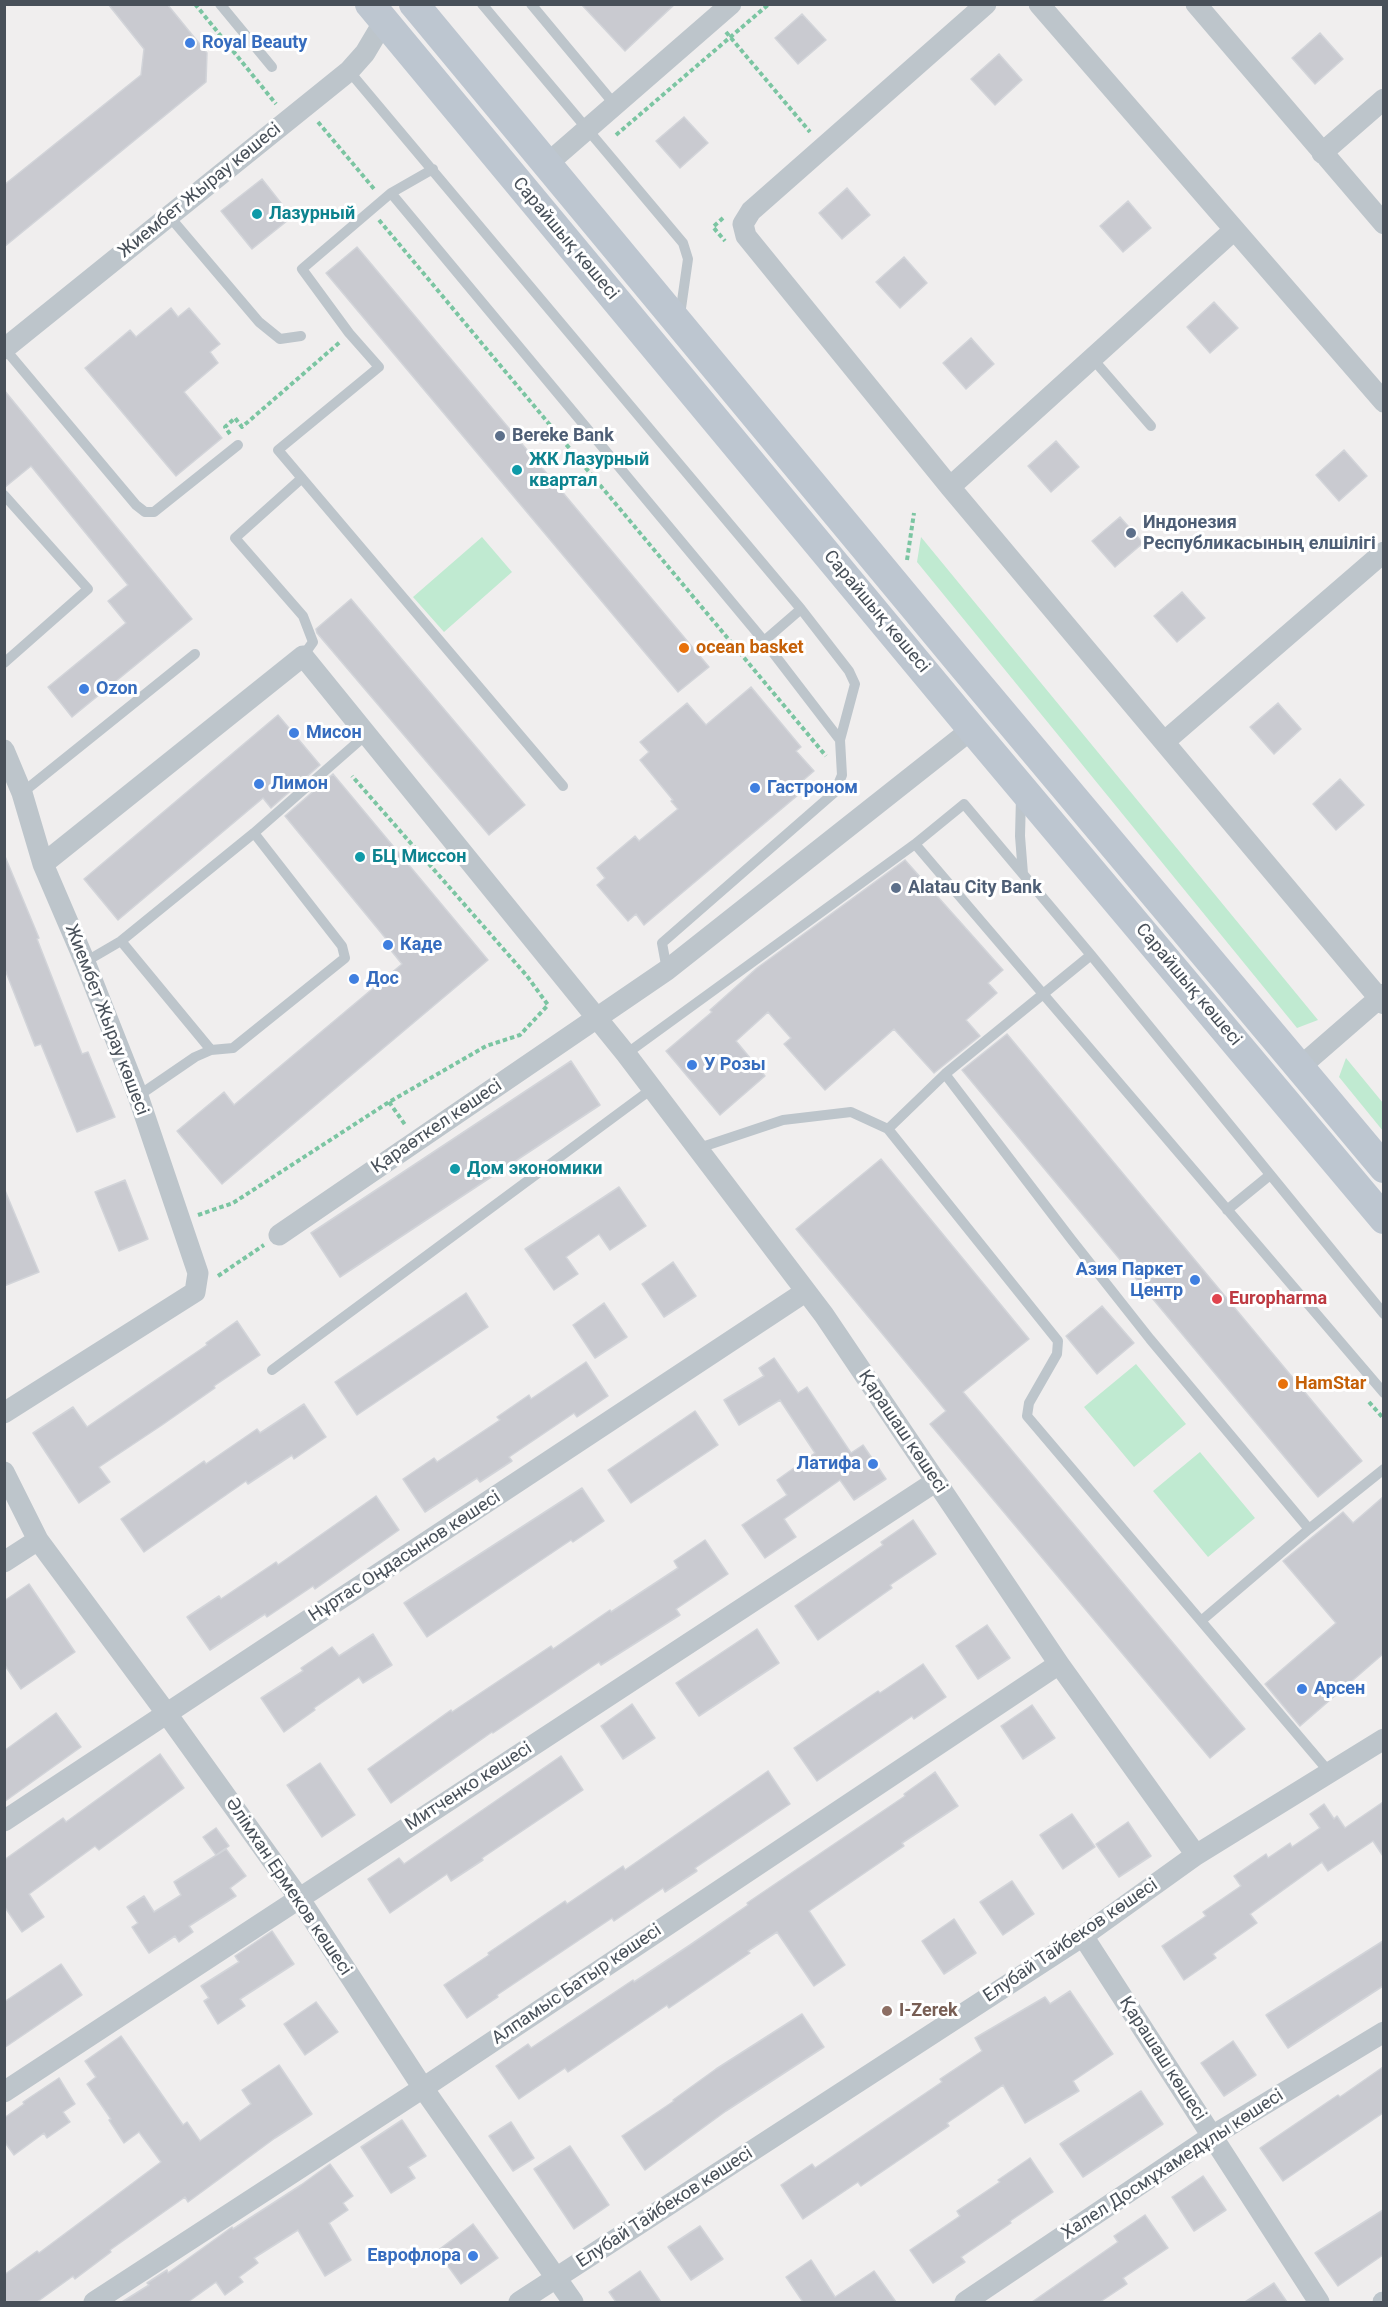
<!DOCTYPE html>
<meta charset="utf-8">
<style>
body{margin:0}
#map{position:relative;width:1388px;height:2307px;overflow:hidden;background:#f0eeee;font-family:Roboto,sans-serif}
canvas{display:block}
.frame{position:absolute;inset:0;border:6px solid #485059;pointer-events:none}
</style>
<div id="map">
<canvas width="1388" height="2307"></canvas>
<div class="frame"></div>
</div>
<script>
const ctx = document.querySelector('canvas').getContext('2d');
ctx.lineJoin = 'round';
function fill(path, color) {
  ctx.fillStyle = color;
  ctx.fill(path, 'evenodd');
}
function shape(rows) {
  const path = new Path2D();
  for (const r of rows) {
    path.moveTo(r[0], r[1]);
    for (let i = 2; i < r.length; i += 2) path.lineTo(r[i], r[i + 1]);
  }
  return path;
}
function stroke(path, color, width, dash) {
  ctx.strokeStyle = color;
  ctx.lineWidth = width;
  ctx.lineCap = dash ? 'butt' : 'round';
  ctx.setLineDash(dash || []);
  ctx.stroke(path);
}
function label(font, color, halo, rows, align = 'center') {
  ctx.font = font + ' Roboto,sans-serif';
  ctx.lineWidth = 6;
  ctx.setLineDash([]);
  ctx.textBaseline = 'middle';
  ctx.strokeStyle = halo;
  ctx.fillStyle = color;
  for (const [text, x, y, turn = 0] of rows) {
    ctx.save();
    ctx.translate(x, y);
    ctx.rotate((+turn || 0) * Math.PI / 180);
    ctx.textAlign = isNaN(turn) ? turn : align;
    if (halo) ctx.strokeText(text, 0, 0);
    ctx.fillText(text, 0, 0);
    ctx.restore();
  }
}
fill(shape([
 [482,537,512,572,444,632,413,597],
 [921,537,1318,1020,1297,1028,917,562],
 [1346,1058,1383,1103,1383,1131,1339,1077],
 [1136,1364,1186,1424,1134,1467,1084,1407],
 [1200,1452,1255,1518,1208,1557,1153,1491]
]), '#c0ead1');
const building = shape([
 [108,4,167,4,207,53,206,82,4,247,4,185,141,75,144,49,108,4],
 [581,4,675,4,625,51,581,4],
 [802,14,826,40,798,64,775,38,802,14],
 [1320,33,1343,59,1315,84,1292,58,1320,33],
 [999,54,1022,80,995,105,971,79,999,54],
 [684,117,708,143,680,168,656,141,684,117],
 [262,179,292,217,252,249,221,211,262,179],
 [847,188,870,215,842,239,819,213,847,188],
 [1128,201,1151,228,1123,252,1100,226,1128,201],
 [357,247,709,667,678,692,326,273,357,247],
 [904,257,927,283,900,308,876,282,904,257],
 [1214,302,1238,328,1210,353,1187,327,1214,302],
 [171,308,178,317,189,308,220,344,210,352,218,363,184,392,222,438,176,476,85,368,130,330,136,337,171,308],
 [971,338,994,364,966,389,943,363,971,338],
 [4,390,192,619,72,717,48,687,126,623,108,601,128,585,31,466,4,488,4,390],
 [1056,441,1079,467,1051,492,1028,466,1056,441],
 [1344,450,1367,476,1339,501,1316,475,1344,450],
 [1120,517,1143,543,1115,567,1092,541,1120,517],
 [1182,592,1205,618,1177,642,1154,616,1182,592],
 [351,599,525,805,489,835,317,633,316,629,351,599],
 [751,687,801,747,796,751,814,771,793,789,798,795,644,925,636,914,628,921,597,885,605,878,597,868,635,836,639,841,678,809,671,801,673,800,640,760,649,752,640,742,687,703,706,725,751,687],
 [1278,703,1301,729,1274,754,1250,727,1278,703],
 [278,715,320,765,271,808,263,798,118,920,84,879,278,715],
 [333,774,488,960,222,1184,177,1131,224,1092,234,1105,402,964,389,948,392,946,285,816,333,774],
 [1340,779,1364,805,1336,830,1313,804,1340,779],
 [4,854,39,938,37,939,82,1054,88,1052,115,1117,77,1132,41,1044,35,1046,4,967,4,854],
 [905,860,1003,970,988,983,997,993,966,1020,980,1036,934,1073,894,1029,825,1090,784,1044,791,1038,768,1012,736,1041,765,1076,720,1115,666,1051,712,1012,710,1010,757,968,905,860],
 [1007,1034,1362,1461,1318,1497,962,1070,1007,1034],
 [571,1061,600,1105,340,1277,311,1233,571,1061],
 [881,1159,1029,1339,963,1392,1245,1729,1210,1758,930,1424,946,1411,796,1229,881,1159],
 [125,1180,148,1239,119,1251,95,1192,125,1180],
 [619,1187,646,1226,610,1250,599,1234,566,1257,578,1274,554,1290,525,1249,619,1187],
 [4,1188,39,1272,4,1286,4,1188],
 [673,1262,696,1296,664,1317,642,1284,673,1262],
 [466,1293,488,1327,357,1415,335,1382,466,1293],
 [604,1303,627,1337,595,1358,573,1325,604,1303],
 [1102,1306,1134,1343,1097,1374,1066,1336,1102,1306],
 [237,1321,260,1355,214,1386,215,1388,162,1425,99,1467,110,1482,79,1503,33,1433,73,1407,87,1427,207,1345,206,1343,237,1321],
 [774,1358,798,1393,807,1387,851,1453,863,1445,886,1479,854,1500,840,1480,784,1519,796,1537,765,1558,742,1525,787,1495,777,1480,815,1453,780,1400,739,1425,724,1400,764,1376,759,1368,774,1358],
 [586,1362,608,1396,577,1417,574,1413,509,1457,512,1461,480,1482,477,1478,425,1512,403,1479,434,1458,437,1462,500,1420,497,1417,529,1395,531,1399,586,1362],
 [304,1404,326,1437,294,1459,292,1455,248,1484,246,1481,144,1552,121,1519,204,1461,206,1464,257,1429,260,1433,304,1404],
 [695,1411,718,1445,631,1503,608,1470,695,1411],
 [582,1488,604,1521,573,1542,571,1540,427,1637,404,1603,582,1488],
 [376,1496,399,1530,315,1589,313,1586,267,1617,265,1614,210,1650,187,1617,219,1596,221,1599,276,1562,278,1565,376,1496],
 [1383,1497,1383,1654,1300,1726,1265,1684,1336,1623,1283,1561,1343,1512,1353,1523,1383,1497],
 [913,1520,936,1554,890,1585,892,1588,818,1640,795,1606,883,1545,881,1542,913,1520],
 [705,1540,728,1574,676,1609,680,1615,601,1665,599,1662,493,1733,492,1732,391,1803,368,1769,451,1710,452,1712,551,1646,553,1649,610,1610,611,1612,678,1568,674,1561,705,1540],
 [29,1584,75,1652,21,1689,4,1664,4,1601,29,1584],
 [987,1625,1010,1658,978,1679,956,1646,987,1625],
 [757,1629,779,1663,699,1716,676,1683,757,1629],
 [373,1634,392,1665,363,1683,359,1677,314,1708,315,1710,284,1732,261,1698,303,1671,301,1668,332,1647,339,1656,373,1634],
 [923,1664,946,1697,914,1719,912,1716,817,1781,794,1748,878,1691,880,1693,923,1664],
 [632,1704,655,1738,623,1759,601,1726,632,1704],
 [1032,1705,1055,1738,1023,1759,1001,1726,1032,1705],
 [56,1713,81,1747,4,1802,4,1751,56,1713],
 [160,1754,184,1788,99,1850,95,1846,29,1894,44,1917,22,1932,4,1906,4,1860,63,1818,66,1822,160,1754],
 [561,1756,583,1790,482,1858,483,1860,451,1881,447,1874,390,1913,368,1879,399,1858,404,1864,561,1756],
 [320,1763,355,1815,322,1837,287,1785,320,1763],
 [768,1771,790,1804,695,1868,697,1871,665,1892,663,1888,614,1921,612,1918,497,1995,498,1997,467,2018,444,1985,489,1955,488,1953,565,1901,567,1904,623,1866,625,1870,768,1771],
 [935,1772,958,1806,902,1843,904,1846,809,1911,845,1965,814,1986,777,1932,748,1951,750,1953,669,2008,667,2005,568,2072,565,2068,519,2099,496,2066,528,2044,531,2048,633,1980,634,1982,690,1945,748,1905,747,1903,905,1796,904,1794,935,1772],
 [1383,1802,1383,1856,1373,1841,1328,1871,1322,1862,1250,1914,1257,1923,1213,1954,1216,1958,1184,1980,1162,1946,1206,1916,1203,1912,1241,1886,1234,1876,1266,1854,1268,1858,1290,1843,1292,1847,1320,1828,1310,1814,1324,1804,1334,1819,1337,1816,1345,1828,1383,1802],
 [1072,1814,1095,1847,1063,1869,1040,1835,1072,1814],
 [1128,1822,1151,1856,1119,1877,1096,1844,1128,1822],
 [216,1828,229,1846,216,1855,203,1837,216,1828],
 [226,1849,246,1876,230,1888,236,1896,189,1926,193,1932,179,1942,175,1936,149,1953,132,1927,138,1923,127,1907,144,1896,154,1912,181,1895,174,1882,226,1849],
 [1012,1881,1034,1914,1003,1935,980,1902,1012,1881],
 [954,1919,976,1953,944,1974,922,1941,954,1919],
 [272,1931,294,1964,240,1999,245,2006,218,2024,204,2001,209,1998,201,1986,239,1962,235,1956,272,1931],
 [1383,1941,1383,1986,1288,2048,1266,2015,1383,1941],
 [61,1964,82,1995,4,2048,4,2002,61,1964],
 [1070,1991,1113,2054,1073,2081,1079,2091,1025,2123,1003,2085,947,2123,949,2126,861,2186,858,2182,803,2219,781,2185,812,2164,815,2168,942,2082,940,2079,982,2051,975,2038,1045,1997,1050,2004,1070,1991],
 [316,2002,338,2032,305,2055,284,2024,316,2002],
 [802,2014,824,2047,726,2111,645,2170,622,2136,674,2101,673,2100,716,2069,802,2014],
 [121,2036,183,2125,187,2122,200,2141,251,2104,242,2090,279,2065,312,2114,275,2138,188,2202,185,2197,110,2250,111,2252,75,2279,73,2276,37,2302,4,2302,4,2275,37,2251,39,2253,161,2162,139,2132,124,2143,109,2120,111,2119,87,2084,96,2077,85,2061,121,2036],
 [1233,2041,1256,2075,1224,2096,1201,2063,1233,2041],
 [1383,2067,1383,2113,1283,2181,1260,2148,1338,2095,1340,2097,1383,2067],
 [59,2078,75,2104,63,2112,70,2122,47,2138,44,2133,14,2155,4,2141,4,2118,24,2104,23,2102,59,2078],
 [1141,2091,1163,2124,1083,2177,1060,2144,1141,2091],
 [402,2120,426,2156,408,2167,415,2178,391,2193,361,2147,402,2120],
 [511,2122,534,2158,513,2171,489,2136,511,2122],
 [570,2146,609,2205,574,2229,534,2169,570,2146],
 [1030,2158,1053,2192,1010,2221,1011,2223,961,2257,965,2262,933,2283,910,2250,960,2216,957,2211,1000,2182,998,2180,1030,2158],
 [330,2164,353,2196,343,2203,348,2210,329,2223,351,2260,325,2276,298,2230,254,2258,258,2263,239,2277,243,2282,225,2295,216,2282,188,2302,122,2302,149,2285,147,2283,167,2270,168,2273,221,2235,232,2227,233,2229,301,2185,330,2164],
 [1203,2176,1226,2210,1194,2231,1172,2197,1203,2176],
 [1383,2210,1383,2255,1338,2286,1315,2253,1383,2210],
 [1145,2215,1168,2248,1123,2278,1127,2284,1100,2302,1032,2302,1118,2242,1114,2236,1145,2215],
 [473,2224,498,2258,461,2284,437,2251,473,2224],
 [700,2226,723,2259,691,2280,668,2247,700,2226],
 [811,2260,835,2297,874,2271,896,2302,803,2302,786,2277,811,2260],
 [640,2271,661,2302,616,2302,609,2292,640,2271],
 [1274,2283,1287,2302,1245,2302,1274,2283]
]);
fill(building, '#c9cad0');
stroke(building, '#d2d4d9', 1.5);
stroke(shape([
 [195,4,276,104],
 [726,32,810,132],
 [318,122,375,190],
 [616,135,769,4],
 [723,218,713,227,725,241],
 [379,220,826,756],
 [230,434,225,427,235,418,242,427,340,342],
 [907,560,914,513],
 [389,1102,406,1126],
 [198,1215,233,1203,389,1102,486,1046,520,1035,548,1005,527,976,352,776],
 [218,1276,264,1245],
 [1369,1402,1384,1419]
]), '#7bc5a2', 4, [4.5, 3]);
stroke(shape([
 [220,4,272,67],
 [482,4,683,243,688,259,680,315],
 [531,4,615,105],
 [349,71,801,609,849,671,855,684,840,740],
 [433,169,391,193,302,269,349,333,379,367,278,450,563,786],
 [391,193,764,641,840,740,842,775,835,792,662,943,667,970],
 [169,216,259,322,280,339,301,336],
 [5,349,136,505,145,512,154,512,238,445],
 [1092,358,1151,426],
 [302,478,235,538,303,616,313,642,303,656],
 [4,495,88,589,4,663],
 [764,641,801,609],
 [22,793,195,654],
 [1021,797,1020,836,1023,874],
 [254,833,367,734],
 [121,941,211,1050],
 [85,962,121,941,254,833,342,946,345,958,233,1048,211,1050,195,1057,138,1096],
 [626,1054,915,844],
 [945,1074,1071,1239,1150,1339,1309,1529],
 [888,1129,1058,1341,1057,1354,1029,1403,1027,1416,1201,1621,1309,1529,1384,1469],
 [699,1148,783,1120,851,1112,888,1129,945,1074,1091,955],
 [1227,1210,1270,1175],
 [1384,1314,1091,955,964,804,915,844,1384,1393],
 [272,1370,653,1088],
 [1201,1621,1330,1773]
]), '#bdc5cb', 10);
stroke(shape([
 [986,4,751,211,743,224,746,236,950,487,1384,1004],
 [1039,4,1384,402],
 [1196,4,1384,224],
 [1322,153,1384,99],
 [547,164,731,4],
 [4,349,349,71,365,53,384,21],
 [950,487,1234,230],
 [1164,742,1384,552],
 [4,750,22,793,43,864,85,962,138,1096,198,1273,195,1292,4,1413],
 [43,864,303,656,626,1054,824,1315,1059,1664,1196,1855],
 [1300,1067,1384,994],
 [279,1235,667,970,972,729],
 [4,1472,38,1540,167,1714,299,1898,423,2088,573,2302],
 [4,1562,38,1540],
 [4,1821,805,1292],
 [1083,1936,1319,2302],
 [4,2092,935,1482],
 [94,2302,423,2088,1059,1664],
 [519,2302,1083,1936,1196,1855,1384,1739],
 [965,2302,1212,2136,1384,2032],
 [1383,2302,1384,2302]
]), '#bdc5cb', 21);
stroke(shape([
 [370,4,972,729,1384,1219],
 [414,4,963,666,1384,1168]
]), '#bdc6d0', 30);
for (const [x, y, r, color] of [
 [190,43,6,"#3f7fe0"],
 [257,214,6,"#0f9aa8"],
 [500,436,6,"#5c6f8a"],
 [517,470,6,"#0f9aa8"],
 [1131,533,6,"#5c6f8a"],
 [684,648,6,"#e8710a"],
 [84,689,6,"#3f7fe0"],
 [294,733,6,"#3f7fe0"],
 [259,784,6,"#3f7fe0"],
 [755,788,6,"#3f7fe0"],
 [360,857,6,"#0f9aa8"],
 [896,888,6,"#5c6f8a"],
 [388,945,6,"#3f7fe0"],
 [354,979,6,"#3f7fe0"],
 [692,1065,6,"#3f7fe0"],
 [455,1169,6,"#0f9aa8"],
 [1195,1280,6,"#3f7fe0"],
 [1217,1299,6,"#e0444e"],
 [1283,1384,6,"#e8710a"],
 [873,1464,6,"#3f7fe0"],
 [1302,1689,6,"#3f7fe0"],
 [887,2011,6,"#8d6e63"],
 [473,2256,6,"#3f7fe0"]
]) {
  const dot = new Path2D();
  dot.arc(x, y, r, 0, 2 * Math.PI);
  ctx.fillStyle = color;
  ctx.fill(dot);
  stroke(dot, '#fff', 2);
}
label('bold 18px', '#366cbe', '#fff', [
 ["Royal Beauty",202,43],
 ["Ozon",96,689],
 ["Мисон",306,733],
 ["Лимон",271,784],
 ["Гастроном",767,788],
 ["Каде",400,945],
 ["Дос",366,979],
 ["У Розы",704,1065],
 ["Азия Паркет",1183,1270,"right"],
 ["Центр",1183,1291,"right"],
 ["Латифа",861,1464,"right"],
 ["Арсен",1314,1689],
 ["Еврофлора",461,2256,"right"]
], 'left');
label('18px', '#485059', '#fff', [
 ["Жиембет Жырау көшесі",200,191,-39],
 ["Сарайшық көшесі",565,239,50],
 ["Сарайшық көшесі",876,612,50],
 ["Сарайшық көшесі",1188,985,50],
 ["Жиембет Жырау көшесі",106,1020,69],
 ["Қараөткел көшесі",437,1127,-34],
 ["Қарашаш көшесі",902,1432,56],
 ["Нұртас Оңдасынов көшесі",405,1557,-33],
 ["Митченко көшесі",469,1787,-33],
 ["Әлімхан Ермеков көшесі",288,1887,56],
 ["Елубай Тайбеков көшесі",1071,1941,-34],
 ["Алпамыс Батыр көшесі",577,1985,-34],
 ["Қарашаш көшесі",1162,2059,57],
 ["Халел Досмұхамедұлы көшесі",1173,2165,-33],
 ["Елубай Тайбеков көшесі",665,2208,-33]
]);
label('bold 18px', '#0d838f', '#fff', [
 ["Лазурный",269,214],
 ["ЖК Лазурный",529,460],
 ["квартал",529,481],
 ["БЦ Миссон",372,857],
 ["Дом экономики",467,1169]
], 'left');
label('bold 18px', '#4e5e75', '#fff', [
 ["Bereke Bank",512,436],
 ["Индонезия",1143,523],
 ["Республикасының елшілігі",1143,544],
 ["Alatau City Bank",908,888]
], 'left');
label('bold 18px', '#c56008', '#fff', [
 ["ocean basket",696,648],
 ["HamStar",1295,1384]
], 'left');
label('bold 18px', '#be3a42', '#fff', [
 ["Europharma",1229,1299]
], 'left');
label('bold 18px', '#785e54', '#fff', [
 ["I-Zerek",899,2011]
], 'left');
</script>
